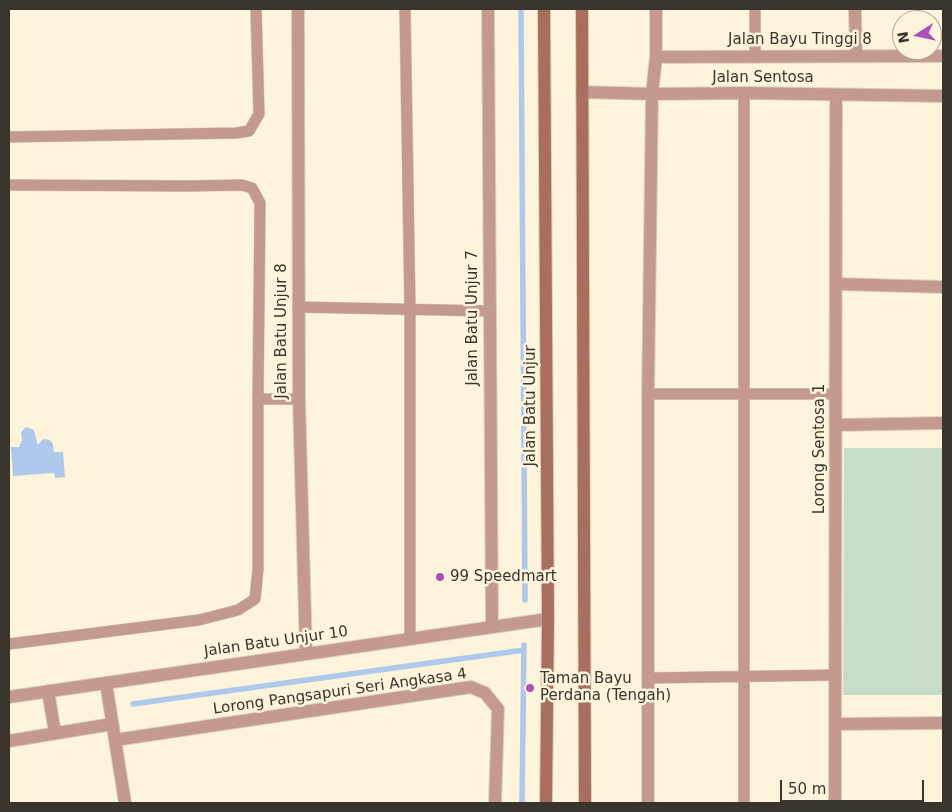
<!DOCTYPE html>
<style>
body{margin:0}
#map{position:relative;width:952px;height:812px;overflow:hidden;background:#fdf4db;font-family:"DejaVu Sans",sans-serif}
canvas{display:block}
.frame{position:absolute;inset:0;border:10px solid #39352c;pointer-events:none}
.north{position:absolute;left:892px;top:10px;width:50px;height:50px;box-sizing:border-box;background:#fdf4db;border:1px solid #afa895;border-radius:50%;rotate:260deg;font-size:14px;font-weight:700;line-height:20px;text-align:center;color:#39352c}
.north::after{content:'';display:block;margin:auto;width:18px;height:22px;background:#ac50ba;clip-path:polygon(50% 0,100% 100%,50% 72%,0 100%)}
.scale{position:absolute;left:780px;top:780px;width:144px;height:22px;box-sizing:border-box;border:2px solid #39352c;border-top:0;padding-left:6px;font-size:15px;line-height:18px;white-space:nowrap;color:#39352c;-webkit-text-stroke:4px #fdf4db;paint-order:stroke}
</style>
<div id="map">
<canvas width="952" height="812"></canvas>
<div class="frame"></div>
<div class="north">N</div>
<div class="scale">50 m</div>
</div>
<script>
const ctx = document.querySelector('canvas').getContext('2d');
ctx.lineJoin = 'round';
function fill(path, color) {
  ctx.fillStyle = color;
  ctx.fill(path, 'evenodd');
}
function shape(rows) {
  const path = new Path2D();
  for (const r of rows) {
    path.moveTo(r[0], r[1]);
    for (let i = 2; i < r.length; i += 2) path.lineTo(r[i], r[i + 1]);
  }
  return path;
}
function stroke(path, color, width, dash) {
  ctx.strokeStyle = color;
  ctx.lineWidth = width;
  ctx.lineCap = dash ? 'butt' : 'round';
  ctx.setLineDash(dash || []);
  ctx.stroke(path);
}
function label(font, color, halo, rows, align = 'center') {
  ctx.font = font + ' "DejaVu Sans",sans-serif';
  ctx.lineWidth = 5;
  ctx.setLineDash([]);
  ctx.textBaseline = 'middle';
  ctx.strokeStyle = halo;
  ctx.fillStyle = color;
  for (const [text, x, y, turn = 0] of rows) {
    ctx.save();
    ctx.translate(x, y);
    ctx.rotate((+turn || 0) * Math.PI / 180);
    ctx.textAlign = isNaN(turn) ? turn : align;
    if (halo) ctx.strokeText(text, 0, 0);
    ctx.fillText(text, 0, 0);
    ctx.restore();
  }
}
fill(shape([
 [844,448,943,448,943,695,843,695]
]), '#c7ddc8');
fill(shape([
 [26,427,34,430,38,445,42,440,45,439,50,440,53,444,54,452,63,452,65,477,55,478,54,473,13,476,11,447,19,447,22,440,21,432]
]), '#aec9eb');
stroke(shape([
 [521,9,525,600],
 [133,704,524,650],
 [522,803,524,645]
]), '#aec9eb', 5.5);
const service = shape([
 [405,9,410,309,410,638],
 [755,9,755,57],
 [9,137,236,133,249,131,259,114,256,9],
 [9,185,189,186,242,185,252,188,260,203,258,399],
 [298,307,489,311],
 [648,394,836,394],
 [9,644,199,620,238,610,255,599,258,569,258,399,299,399],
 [649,678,836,675],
 [744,803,744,93]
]);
const minor = shape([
 [298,9,299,399,306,654],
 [488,9,492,627],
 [855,9,856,56],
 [656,57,943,56],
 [582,92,652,94,744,93,943,96],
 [836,284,943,287],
 [836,425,943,423],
 [106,683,125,803],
 [48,691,55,733],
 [9,697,548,619],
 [835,724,943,723],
 [115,740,471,687,485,693,498,709,495,803],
 [9,741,112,724],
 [648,803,648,394,652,94,656,57,656,9],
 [835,803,836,95]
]);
const secondary = shape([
 [544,9,548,619,546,803],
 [582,9,585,803]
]);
stroke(service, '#dad2bc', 12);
stroke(minor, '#dad2bc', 14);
stroke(secondary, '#dad2bc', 14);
stroke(service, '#c49a8f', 11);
stroke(minor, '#c49a8f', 12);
stroke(secondary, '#a96e5e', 12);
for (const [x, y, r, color] of [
 [440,577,5,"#ac50ba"],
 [530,688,5,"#ac50ba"]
]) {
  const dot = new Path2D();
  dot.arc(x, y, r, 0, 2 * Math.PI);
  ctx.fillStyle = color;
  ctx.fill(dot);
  stroke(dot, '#fdf4db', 2);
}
label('15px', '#39352c', '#fdf4db', [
 ["Jalan Bayu Tinggi 8",800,40],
 ["Jalan Sentosa",763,78],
 ["Jalan Batu Unjur 7",473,318,-90],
 ["Jalan Batu Unjur 8",282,331,-90],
 ["Jalan Batu Unjur",531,406,-90],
 ["Lorong Sentosa 1",820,449,-90],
 ["Jalan Batu Unjur 10",276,642,-8],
 ["Lorong Pangsapuri Seri Angkasa 4",340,692,-8]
]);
label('15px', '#39352c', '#fdf4db', [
 ["99 Speedmart",450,577],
 ["Taman Bayu",540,679],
 ["Perdana (Tengah)",540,696]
], 'left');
</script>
